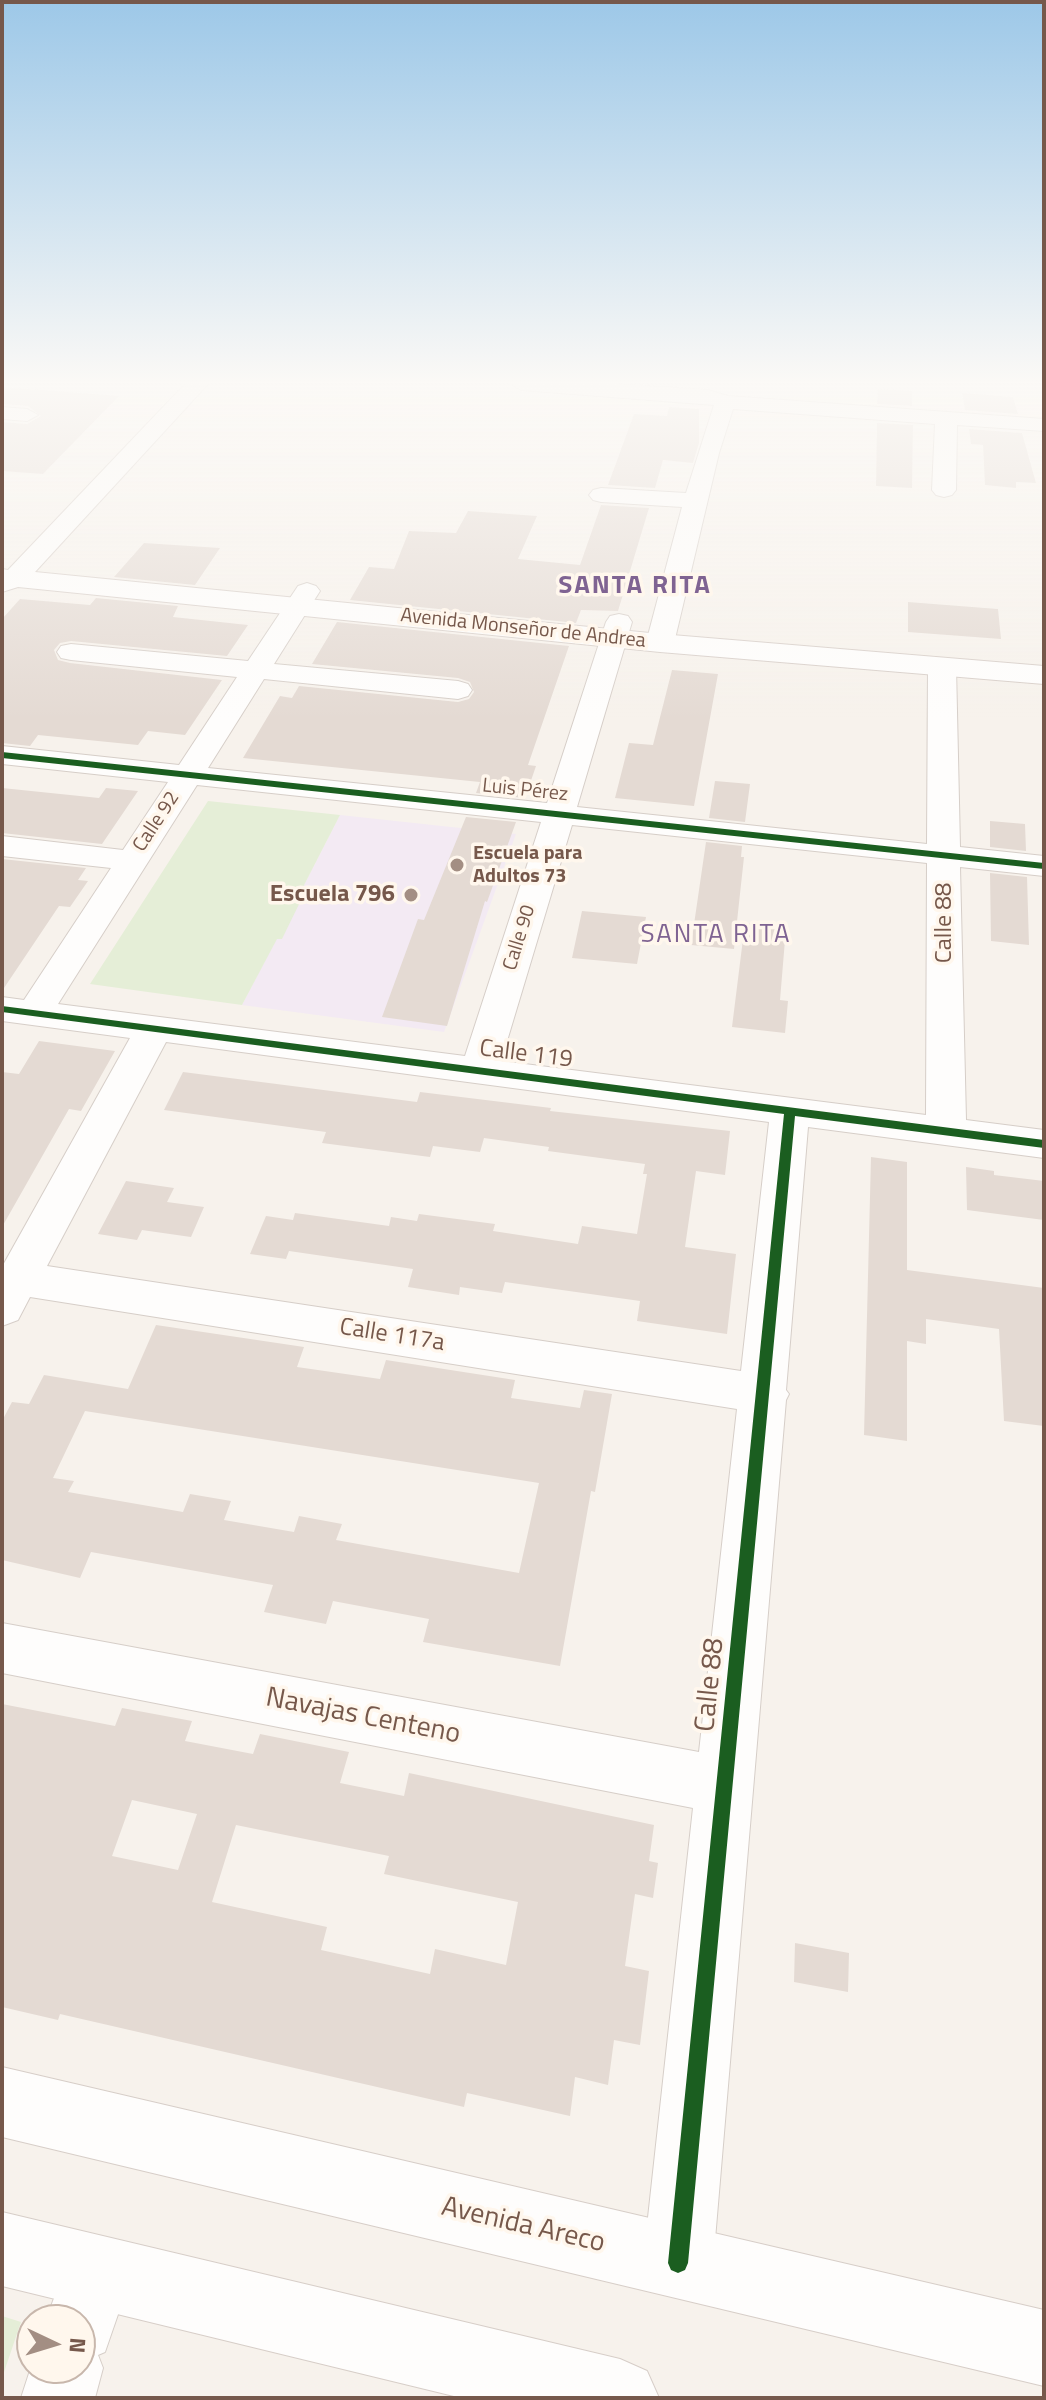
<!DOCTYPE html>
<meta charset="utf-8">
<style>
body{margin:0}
#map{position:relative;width:1046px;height:2400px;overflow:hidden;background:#f7f2ec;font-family:"Titillium Web",sans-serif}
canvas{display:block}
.frame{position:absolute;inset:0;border:4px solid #76584b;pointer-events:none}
.north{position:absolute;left:16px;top:2304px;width:80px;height:80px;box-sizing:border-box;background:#fff7ed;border:2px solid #c8b7ac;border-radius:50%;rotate:94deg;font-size:22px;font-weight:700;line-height:32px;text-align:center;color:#76584b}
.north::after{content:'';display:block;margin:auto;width:28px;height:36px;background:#a38e83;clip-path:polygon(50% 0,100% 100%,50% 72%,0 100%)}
</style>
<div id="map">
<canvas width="1046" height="2400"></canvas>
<div class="frame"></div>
<div class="north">N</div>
</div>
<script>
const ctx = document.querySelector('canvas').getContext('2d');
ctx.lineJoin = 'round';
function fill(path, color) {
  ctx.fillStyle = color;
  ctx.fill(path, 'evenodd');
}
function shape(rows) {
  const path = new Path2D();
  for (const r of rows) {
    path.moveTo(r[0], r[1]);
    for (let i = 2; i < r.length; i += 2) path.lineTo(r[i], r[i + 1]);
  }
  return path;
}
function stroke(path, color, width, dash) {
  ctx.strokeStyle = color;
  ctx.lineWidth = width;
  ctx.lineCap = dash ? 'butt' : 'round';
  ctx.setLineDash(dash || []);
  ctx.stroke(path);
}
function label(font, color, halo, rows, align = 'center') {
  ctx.font = font + ' "Titillium Web",sans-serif';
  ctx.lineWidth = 7;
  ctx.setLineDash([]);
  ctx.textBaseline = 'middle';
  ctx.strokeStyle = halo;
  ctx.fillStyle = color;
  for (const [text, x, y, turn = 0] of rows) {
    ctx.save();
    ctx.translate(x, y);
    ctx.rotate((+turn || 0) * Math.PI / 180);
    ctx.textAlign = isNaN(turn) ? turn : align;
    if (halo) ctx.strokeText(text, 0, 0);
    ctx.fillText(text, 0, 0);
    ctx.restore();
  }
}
fill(shape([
 [340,815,516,834,444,1032,242,1005]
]), '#f3eaf3');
fill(shape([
 [208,801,340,815,300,893,304,894,282,939,277,939,242,1005,90,984],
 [2,2316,21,2322,2,2378]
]), '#e5eed7');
fill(shape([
 [2,387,119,396,43,474,2,471,2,422,27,424,41,416,28,406,2,404],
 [878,389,912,391,912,406,877,404],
 [962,393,1013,397,1018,414,965,410],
 [669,407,699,409,699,443,693,463,663,460,655,488,608,485,634,414,667,416],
 [877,423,913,425,912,488,876,486],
 [969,429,1022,433,1036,483,1016,482,1016,488,985,485,983,445,971,444],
 [601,505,649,508,618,611,581,610,576,623,350,600,369,567,394,569,409,531,456,533,468,511,537,516,518,559,580,565],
 [144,543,220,548,195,585,114,577],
 [96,598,178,606,173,617,248,625,227,656,71,641,60,643,54,650,58,660,70,663,222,680,185,735,148,731,138,745,38,735,30,746,2,743,2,619,20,599,90,605],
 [908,602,998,609,1001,639,908,632],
 [337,622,569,646,528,765,536,766,525,798,476,793,480,782,243,758,280,696,292,698,299,686,458,702,469,699,474,692,470,682,458,678,312,664],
 [672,670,718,674,694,806,615,798,629,743,653,745],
 [715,781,750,784,745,822,709,818],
 [2,788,99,798,106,788,138,791,102,844,2,833],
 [466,817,516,822,487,902,485,901,447,1026,382,1017,418,919,424,920],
 [990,821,1025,824,1026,851,990,847],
 [706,842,742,846,741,857,744,857,734,949,691,945],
 [2,859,86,868,78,880,88,881,70,907,59,906,2,991],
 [990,873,1027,877,1029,945,991,941],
 [582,911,646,917,637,964,572,958],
 [745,923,786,928,780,1000,788,1001,785,1033,732,1027],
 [39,1041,115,1051,81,1111,69,1109,2,1227,2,1072,19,1074],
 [183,1072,417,1102,420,1092,551,1108,550,1111,730,1131,725,1175,696,1171,685,1247,736,1254,727,1334,637,1321,640,1301,505,1282,502,1293,460,1287,459,1295,408,1287,413,1269,289,1251,286,1259,250,1254,266,1216,293,1220,295,1213,389,1226,391,1217,417,1221,419,1214,495,1224,493,1231,578,1244,582,1226,637,1234,647,1174,643,1174,645,1164,548,1151,549,1147,484,1138,480,1152,433,1146,430,1157,322,1143,326,1132,164,1110],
 [871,1157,907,1162,907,1270,1044,1288,1044,1426,1004,1421,999,1329,926,1319,926,1344,907,1341,907,1441,864,1435],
 [966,1167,994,1171,994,1175,1044,1181,1044,1220,967,1210],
 [126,1181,174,1188,167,1202,204,1207,191,1237,142,1230,137,1240,98,1234],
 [156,1325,304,1347,297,1367,380,1379,386,1360,515,1380,511,1398,580,1408,584,1390,612,1394,595,1492,591,1491,560,1666,423,1642,429,1619,333,1601,326,1624,264,1612,273,1585,91,1552,80,1578,2,1560,2,1421,12,1402,29,1404,44,1375,128,1389],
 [85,1411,539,1483,519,1573,336,1540,342,1524,299,1516,294,1532,224,1520,231,1501,190,1494,183,1512,68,1492,74,1481,53,1478],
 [2,1704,115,1726,122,1708,192,1721,185,1741,253,1754,260,1734,349,1752,340,1783,404,1796,409,1773,654,1825,649,1861,658,1863,653,1898,635,1894,625,1966,649,1971,640,2045,614,2040,608,2085,575,2077,570,2116,467,2093,464,2107,60,2014,58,2020,2,2007],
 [132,1800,197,1814,178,1870,112,1856],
 [236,1825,389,1856,384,1874,518,1902,506,1965,435,1949,430,1974,321,1950,327,1927,212,1902],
 [795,1943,849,1953,848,1992,794,1982]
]), '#e4dad3');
const street = shape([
 [511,384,617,384,708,390,728,396,1044,419,1044,431,957,425,956,490,952,495,944,497,936,495,932,490,935,424,733,409,719,453,674,643,670,649,660,651,650,649,646,643,682,507,601,502,593,500,589,495,593,490,601,488,686,493,714,405,521,390,511,384],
 [2,407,27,409,38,415,27,421,2,419,2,407],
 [307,583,316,586,320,591,274,664,458,681,468,684,472,690,468,696,458,699,264,679,208,768,547,803,606,622,610,616,619,614,628,616,632,622,577,807,927,844,928,666,932,660,942,658,952,660,956,666,960,847,1044,856,1044,876,960,867,966,1120,1044,1130,1044,1158,808,1127,786,1390,789,1394,786,1400,713,2263,703,2288,678,2298,653,2288,643,2263,693,1808,2,1673,2,1623,699,1752,737,1409,30,1297,18,1320,2,1326,2,1267,130,1038,2,1021,2,997,24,1000,111,868,2,856,2,836,123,850,168,782,2,764,2,746,179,765,237,677,71,660,61,658,57,652,61,646,71,644,248,661,298,586,307,583],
 [197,785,541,822,465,1056,58,1004,197,785],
 [572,825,927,863,926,1115,501,1061,572,825],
 [166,1042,769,1122,741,1371,47,1266,166,1042],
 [97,2239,122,2249,132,2274,105,2352,98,2355,103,2368,95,2398,21,2398,32,2364,32,2368,80,2368,80,2320,46,2320,72,2249,97,2239]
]);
const secondary = shape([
 [185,384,208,384,35,572,660,634,1044,666,1044,684,660,652,18,587,2,592,2,569,8,570,185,384],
 [2,2067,1044,2310,1044,2386,2,2137,2,2067],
 [2,2212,620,2359,647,2371,659,2398,462,2398,2,2286,2,2212]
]);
stroke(street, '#d6cec8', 2);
stroke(secondary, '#d7cec8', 2);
fill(street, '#fefdfc');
fill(secondary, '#fefdfc');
fill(shape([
 [2,752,1044,863,1044,869,2,758,2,752],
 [2,1006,1044,1140,1044,1148,795,1116,688,2263,685,2270,678,2273,671,2270,668,2263,784,1114,2,1012,2,1006]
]), '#1b5e20');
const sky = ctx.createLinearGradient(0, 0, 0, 720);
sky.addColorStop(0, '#9dc8e8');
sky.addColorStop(0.53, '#fbf9f6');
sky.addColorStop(1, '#fbf9f600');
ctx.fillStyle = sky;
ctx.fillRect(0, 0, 1046, 720);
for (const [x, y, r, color] of [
 [457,865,8,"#a38e83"],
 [411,895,8,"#a38e83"]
]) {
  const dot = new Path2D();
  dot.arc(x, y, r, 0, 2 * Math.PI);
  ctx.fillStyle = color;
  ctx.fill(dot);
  stroke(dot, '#fff7ed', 3);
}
label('20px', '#76584b', '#fff7ed', [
 ["Avenida Monseñor de Andrea",523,629,6],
 ["Luis Pérez",525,791,6],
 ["Calle 92",157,822,-57],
 ["Calle 90",520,938,-73]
]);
label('bold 20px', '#76584b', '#fff7ed', [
 ["Escuela para",473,854],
 ["Adultos 73",473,877]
], 'left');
label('bold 24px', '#76584b', '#fff7ed', [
 ["Escuela 796",395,895]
], 'right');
label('24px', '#76584b', '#fff7ed', [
 ["Calle 88",945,923,-90],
 ["Calle 119",526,1055,7],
 ["Calle 117a",392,1336,9]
]);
ctx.letterSpacing = '2px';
label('bold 26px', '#7f6392', '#fff7ed', [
 ["SANTA RITA",635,587]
]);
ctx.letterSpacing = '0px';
ctx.letterSpacing = '2px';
label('26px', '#7f6392', '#fff7ed', [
 ["SANTA RITA",716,936]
]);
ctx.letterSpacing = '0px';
label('28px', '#76584b', '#fff7ed', [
 ["Calle 88",711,1685,-84],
 ["Navajas Centeno",363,1717,11],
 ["Avenida Areco",523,2226,13]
]);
</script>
